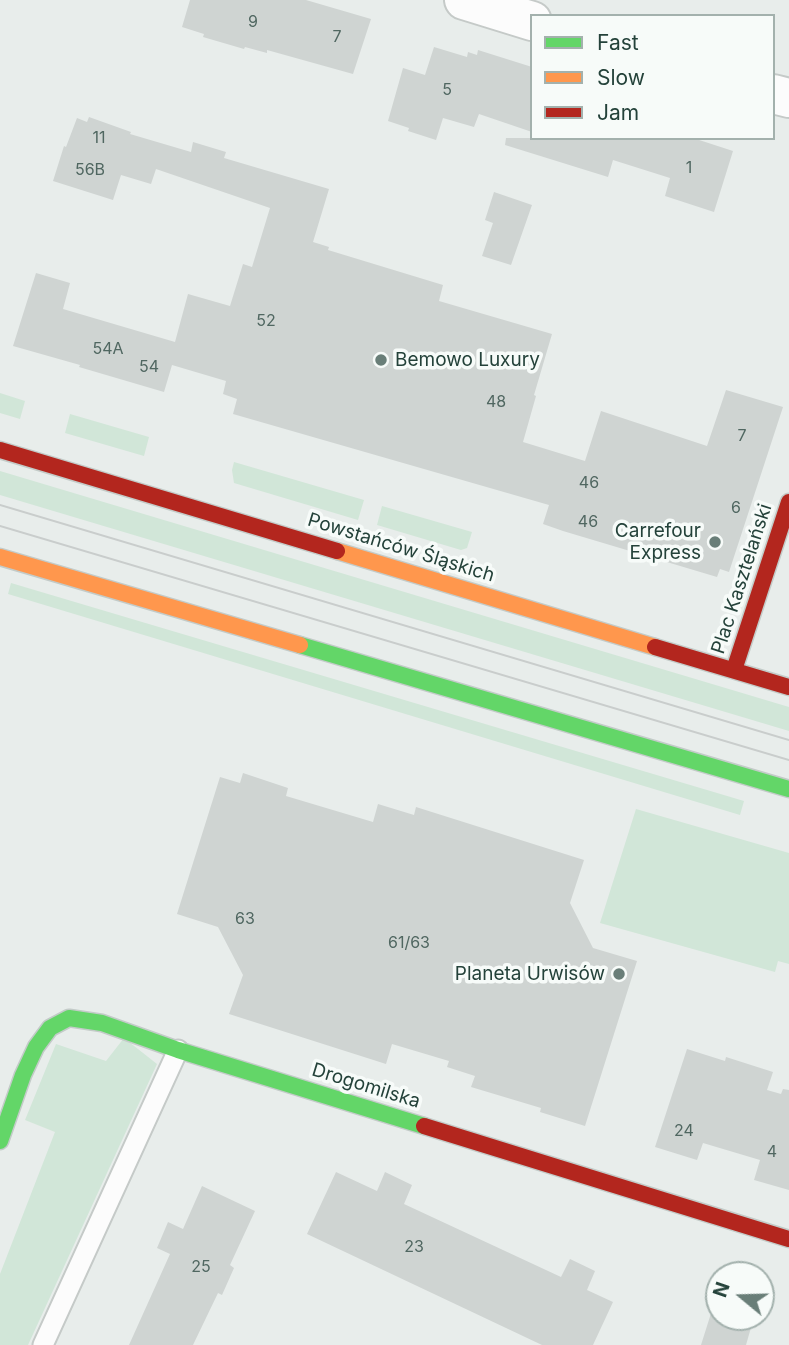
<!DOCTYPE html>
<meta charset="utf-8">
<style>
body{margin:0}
#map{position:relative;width:789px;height:1345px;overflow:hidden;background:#e8edeb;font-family:Inter,sans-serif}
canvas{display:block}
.legend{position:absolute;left:530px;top:14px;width:245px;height:126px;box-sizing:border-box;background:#f7fbf9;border:2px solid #a3b1ad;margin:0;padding:9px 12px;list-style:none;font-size:21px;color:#24423a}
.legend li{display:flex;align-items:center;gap:14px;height:35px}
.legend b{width:35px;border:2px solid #a3b1ad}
.north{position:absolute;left:705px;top:1261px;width:70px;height:70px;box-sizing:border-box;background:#f7fbf9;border:2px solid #a3b1ad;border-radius:50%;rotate:289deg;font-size:19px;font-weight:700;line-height:28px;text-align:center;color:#24423a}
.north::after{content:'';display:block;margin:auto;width:24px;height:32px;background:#697e78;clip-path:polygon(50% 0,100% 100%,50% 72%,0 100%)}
</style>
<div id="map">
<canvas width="789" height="1345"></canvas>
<ul class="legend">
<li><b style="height:9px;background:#63d668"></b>Fast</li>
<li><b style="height:9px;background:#ff974d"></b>Slow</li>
<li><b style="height:9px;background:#b3261e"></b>Jam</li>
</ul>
<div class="north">N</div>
</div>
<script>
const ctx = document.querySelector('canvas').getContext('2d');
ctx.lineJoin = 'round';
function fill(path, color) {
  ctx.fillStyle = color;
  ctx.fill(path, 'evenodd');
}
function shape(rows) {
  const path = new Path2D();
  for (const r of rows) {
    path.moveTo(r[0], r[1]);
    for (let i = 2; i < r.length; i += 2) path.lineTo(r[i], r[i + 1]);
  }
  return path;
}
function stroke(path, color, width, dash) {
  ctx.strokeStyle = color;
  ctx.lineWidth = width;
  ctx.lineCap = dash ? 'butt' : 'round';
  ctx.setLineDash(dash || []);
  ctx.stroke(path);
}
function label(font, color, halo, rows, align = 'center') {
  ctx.font = font + ' Inter,sans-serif';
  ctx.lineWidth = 7;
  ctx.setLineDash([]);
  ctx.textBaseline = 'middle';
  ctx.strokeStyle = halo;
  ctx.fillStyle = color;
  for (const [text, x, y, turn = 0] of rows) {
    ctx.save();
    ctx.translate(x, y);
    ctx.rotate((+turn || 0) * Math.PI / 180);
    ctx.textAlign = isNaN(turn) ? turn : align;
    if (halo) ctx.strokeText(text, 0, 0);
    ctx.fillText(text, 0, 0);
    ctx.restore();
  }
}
fill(shape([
 [0,393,25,401,20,419,0,413],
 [70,414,149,437,144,456,65,433],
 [234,462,364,500,358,520,234,483,232,470],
 [0,471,789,707,789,731,0,495],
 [382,506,472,532,467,548,461,550,377,525],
 [11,583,744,801,740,815,8,594],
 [636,809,789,853,789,964,778,961,775,972,600,923],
 [124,1038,157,1064,28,1345,0,1345,0,1274,55,1132,25,1120,56,1044,106,1061]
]), '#d1e6d8');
fill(shape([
 [190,0,306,0,371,19,353,74,267,50,267,53,245,47,244,49,203,37,204,34,182,27],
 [434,47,467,57,468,52,477,55,478,50,532,67,532,132,479,114,474,127,443,118,436,140,408,131,409,128,388,121,403,68,425,75],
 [89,117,131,132,130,134,191,152,193,142,226,152,224,158,329,189,313,242,329,247,328,250,443,285,439,301,552,334,534,395,536,396,523,442,585,461,601,411,707,446,726,390,783,407,729,572,720,569,717,577,563,531,543,524,549,505,233,414,237,399,223,394,226,381,172,365,164,392,79,367,80,365,13,346,36,273,70,283,63,309,175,342,188,294,230,306,243,264,252,267,270,208,156,169,151,184,121,175,113,200,53,181,64,146,66,147,77,118,87,122],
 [506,138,693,138,733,151,714,212,665,196,670,178,613,160,608,177,505,145],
 [494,192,532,205,511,265,482,256,493,223,485,220],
 [243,773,288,788,286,796,373,822,378,804,414,815,416,807,584,860,570,903,593,948,637,961,585,1126,540,1112,541,1108,471,1087,475,1076,447,1067,449,1061,392,1044,386,1064,229,1014,243,975,218,927,177,914,220,777,240,783],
 [687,1049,725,1061,726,1057,773,1072,767,1090,781,1094,783,1089,789,1090,789,1190,754,1180,760,1160,703,1143,697,1160,655,1147],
 [336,1172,377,1191,385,1172,412,1185,404,1204,561,1277,570,1259,595,1271,587,1290,613,1302,593,1345,542,1345,307,1234],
 [202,1186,255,1211,230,1265,234,1268,222,1295,218,1293,193,1345,129,1345,170,1254,157,1248,168,1222,183,1229],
 [719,1288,719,1317,754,1317,746,1345,701,1345]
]), '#cfd4d2');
const lane = shape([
 [43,1345,178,1050]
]);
const street = shape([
 [464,0,532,21],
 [773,94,789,98]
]);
const fast = shape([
 [300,645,789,789],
 [0,1141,23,1075,36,1047,50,1028,69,1018,102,1023,178,1050,424,1126]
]);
const slow = shape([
 [337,551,655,647],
 [0,557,300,645]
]);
const jam = shape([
 [0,450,337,551],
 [655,647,789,687],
 [734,670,789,502],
 [424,1126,789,1239]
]);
stroke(lane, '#c5cac8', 23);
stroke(street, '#c5cac8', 42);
stroke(fast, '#c3cbc8', 19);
stroke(slow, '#c3cbc8', 19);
stroke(jam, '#c3cbc8', 19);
stroke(lane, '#fcfcfc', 19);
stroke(street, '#fcfcfc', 38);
stroke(fast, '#63d668', 16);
stroke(slow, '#ff974d', 16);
stroke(jam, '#b3261e', 16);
stroke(shape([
 [0,505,789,740],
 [0,526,789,760]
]), '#c9cdcc', 2);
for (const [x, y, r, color] of [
 [381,360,7,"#697e78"],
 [715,542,7,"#697e78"],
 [619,974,7,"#697e78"]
]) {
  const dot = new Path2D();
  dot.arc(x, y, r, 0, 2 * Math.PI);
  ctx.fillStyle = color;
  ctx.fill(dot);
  stroke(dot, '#f7fbf9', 2.5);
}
label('16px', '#506761', null, [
 ["9",253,22],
 ["7",337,37],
 ["5",447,90],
 ["11",99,138],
 ["1",689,168],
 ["56B",90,170],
 ["52",266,321],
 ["54A",108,349],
 ["54",149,367],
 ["48",496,402],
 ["7",742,436],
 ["46",589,483],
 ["6",736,508],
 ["46",588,522],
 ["63",245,919],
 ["61/63",409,943],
 ["24",684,1131],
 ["4",772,1152],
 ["23",414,1247],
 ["25",201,1267]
]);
label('19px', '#24423a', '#f7fbf9', [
 ["Bemowo Luxury",395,360,"left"],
 ["Carrefour",701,531],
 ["Express",701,553],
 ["Planeta Urwisów",605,974]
], 'right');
label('19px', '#24423a', '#f7fbf9', [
 ["Powstańców Śląskich",401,548,17],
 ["Plac Kasztelański",742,579,-72],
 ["Drogomilska",366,1086,17]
]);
</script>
